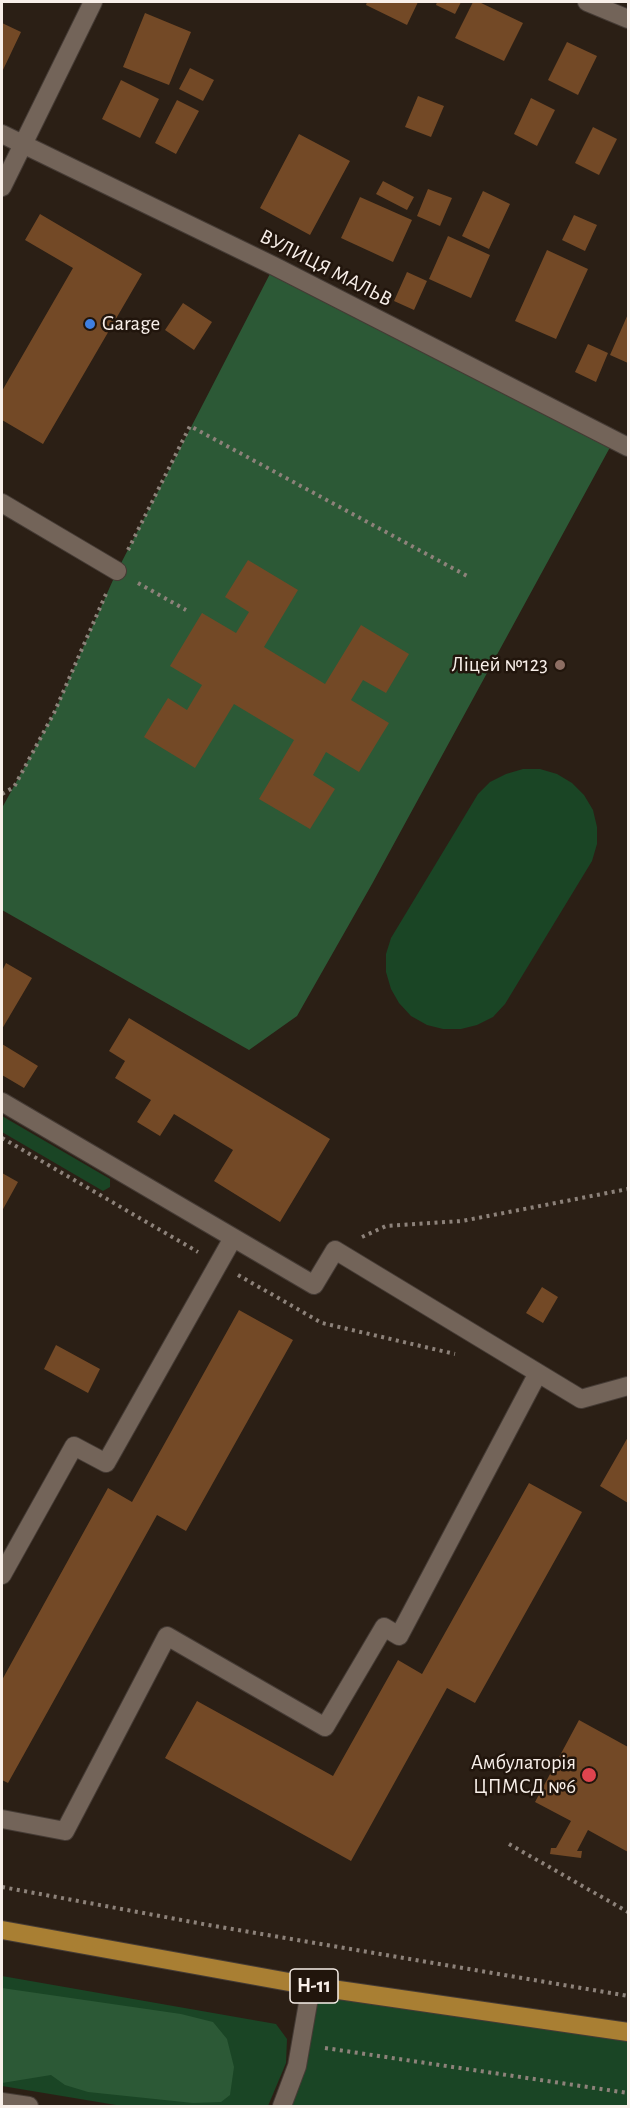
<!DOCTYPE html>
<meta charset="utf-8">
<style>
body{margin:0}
#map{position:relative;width:630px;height:2108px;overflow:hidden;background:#2b1f15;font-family:"Alegreya Sans",sans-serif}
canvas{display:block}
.frame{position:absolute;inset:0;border:3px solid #f8efe9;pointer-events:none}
</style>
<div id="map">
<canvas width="630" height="2108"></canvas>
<div class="frame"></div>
</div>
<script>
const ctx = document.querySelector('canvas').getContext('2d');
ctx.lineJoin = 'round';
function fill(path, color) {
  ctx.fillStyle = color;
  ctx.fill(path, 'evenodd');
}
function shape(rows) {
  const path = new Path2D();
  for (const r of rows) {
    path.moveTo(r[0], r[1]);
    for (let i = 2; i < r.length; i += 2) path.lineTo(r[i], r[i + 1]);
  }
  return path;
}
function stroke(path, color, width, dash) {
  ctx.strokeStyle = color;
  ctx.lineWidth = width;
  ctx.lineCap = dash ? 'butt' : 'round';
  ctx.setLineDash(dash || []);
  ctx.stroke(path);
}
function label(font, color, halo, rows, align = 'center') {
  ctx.font = font + ' "Alegreya Sans",sans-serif';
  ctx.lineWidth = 5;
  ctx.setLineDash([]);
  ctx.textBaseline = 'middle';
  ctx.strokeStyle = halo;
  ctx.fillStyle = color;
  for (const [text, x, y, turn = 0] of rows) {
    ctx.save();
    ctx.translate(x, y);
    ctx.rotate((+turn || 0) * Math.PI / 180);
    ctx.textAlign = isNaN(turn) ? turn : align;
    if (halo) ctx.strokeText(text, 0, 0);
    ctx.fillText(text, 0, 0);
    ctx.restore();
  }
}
fill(shape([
 [523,769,540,769,557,774,572,783,584,795,593,810,597,827,597,844,592,861,505,1004,493,1017,477,1025,461,1029,443,1029,427,1025,411,1016,399,1003,391,989,386,972,386,954,391,938,478,794,490,782,506,774],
 [2,1116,110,1179,110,1187,103,1191,2,1132],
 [2,1976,276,2024,287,2039,286,2063,268,2106,122,2106,2,2086],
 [311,1986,628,2032,628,2106,282,2106]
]), '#1a4525');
fill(shape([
 [274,266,614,440,372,884,297,1016,249,1050,2,910,2,808,54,713,117,571],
 [2,1988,181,2014,213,2022,227,2039,234,2067,230,2095,221,2102,193,2103,88,2092,65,2085,51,2075,2,2083]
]), '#2c5936');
fill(shape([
 [367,2,418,2,407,25,366,5],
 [437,2,461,2,455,14,436,5],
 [473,2,479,2,523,23,504,61,455,38],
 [145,13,191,32,169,85,123,67],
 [2,23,21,32,2,72],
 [567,42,597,56,578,95,548,80],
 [190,68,214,80,203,101,179,89],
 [121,80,159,99,140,138,102,119],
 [418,96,444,106,431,137,405,127],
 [531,98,555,110,537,146,514,134],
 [177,100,199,111,176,154,155,143],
 [593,127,617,139,599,175,575,163],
 [299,134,350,161,310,235,260,208],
 [383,181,414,197,407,210,376,194],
 [428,189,452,198,440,226,417,216],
 [483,191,510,204,489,249,462,236],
 [360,197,412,220,393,262,341,238],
 [40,214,142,274,43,444,2,420,2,391,73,268,25,240],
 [574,215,597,225,585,251,562,240],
 [448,236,490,255,471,298,429,279],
 [547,250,588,269,556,339,515,321],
 [407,272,427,281,414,310,394,301],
 [183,303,212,322,194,350,165,330],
 [628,314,628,363,610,355],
 [588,344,608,353,596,382,575,372],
 [248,560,298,590,264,647,325,684,361,625,409,654,386,693,363,680,351,700,389,723,359,772,326,752,313,775,335,789,310,829,259,799,294,740,234,704,195,768,144,737,168,698,187,710,202,685,170,666,202,613,236,633,249,612,225,597],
 [6,963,32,978,2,1029,2,971],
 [129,1018,330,1139,280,1222,214,1181,233,1150,174,1114,160,1136,137,1122,151,1100,115,1078,125,1061,109,1051],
 [2,1044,38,1066,24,1088,2,1075],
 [2,1173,18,1182,2,1211],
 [542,1287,558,1297,543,1323,526,1313],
 [239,1310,293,1340,186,1531,157,1515,8,1783,2,1780,2,1680,108,1488,132,1502],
 [56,1345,100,1369,88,1393,44,1369],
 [628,1437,628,1503,600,1486],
 [529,1483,582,1512,475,1703,447,1688,351,1861,165,1758,197,1701,333,1776,398,1660,422,1674],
 [579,1720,628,1747,628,1852,588,1830,577,1851,582,1851,581,1858,550,1854,551,1848,556,1848,571,1821,535,1802]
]), '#734926');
const minor = shape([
 [587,2,628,19],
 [2,134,274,266,628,447],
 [2,187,93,2],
 [2,503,117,571],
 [2,1102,314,1285,335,1250,581,1399,628,1386],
 [2,1575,74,1446,106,1463,233,1238],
 [2,1819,65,1831,167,1636,325,1727,384,1627,399,1636,538,1373],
 [2,2102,29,2106],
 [282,2106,297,2066,311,1986]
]);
const major = shape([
 [2,1930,311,1986,628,2032]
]);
stroke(minor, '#453b35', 20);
stroke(major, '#453b35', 20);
stroke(shape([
 [128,550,190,426,469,577],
 [138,583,186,610],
 [2,794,14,787,54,713,106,594],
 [2,1138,198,1252],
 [362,1237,386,1226,462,1221,628,1189],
 [238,1275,322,1323,455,1354],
 [509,1844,628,1912],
 [2,1887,214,1926,628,1996],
 [325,2048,628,2093]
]), '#8d827a', 4, [3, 4.5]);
stroke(minor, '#736459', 18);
stroke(major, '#a97f33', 18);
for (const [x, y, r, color] of [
 [90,324,6,"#3f7fe0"],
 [560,665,6,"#8d6e63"],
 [589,1775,8,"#e0444e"]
]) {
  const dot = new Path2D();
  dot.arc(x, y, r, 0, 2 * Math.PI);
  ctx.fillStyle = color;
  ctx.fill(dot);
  stroke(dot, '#21150c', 2);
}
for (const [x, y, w] of [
 [314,1986,48]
]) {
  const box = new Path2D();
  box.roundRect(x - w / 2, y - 17, w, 34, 4.5);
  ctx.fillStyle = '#21150c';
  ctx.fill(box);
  stroke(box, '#f8efe9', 1.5);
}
label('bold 20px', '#f8efe9', null, [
 ["Н-11",314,1986]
]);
label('21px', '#f8efe9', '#21150c', [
 ["ВУЛИЦЯ МАЛЬВ",326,268,27]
]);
label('21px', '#f8efe9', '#21150c', [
 ["Garage",102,324,"left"],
 ["Ліцей №123",548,665],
 ["Амбулаторія",576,1763],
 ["ЦПМСД №6",576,1787]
], 'right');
</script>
